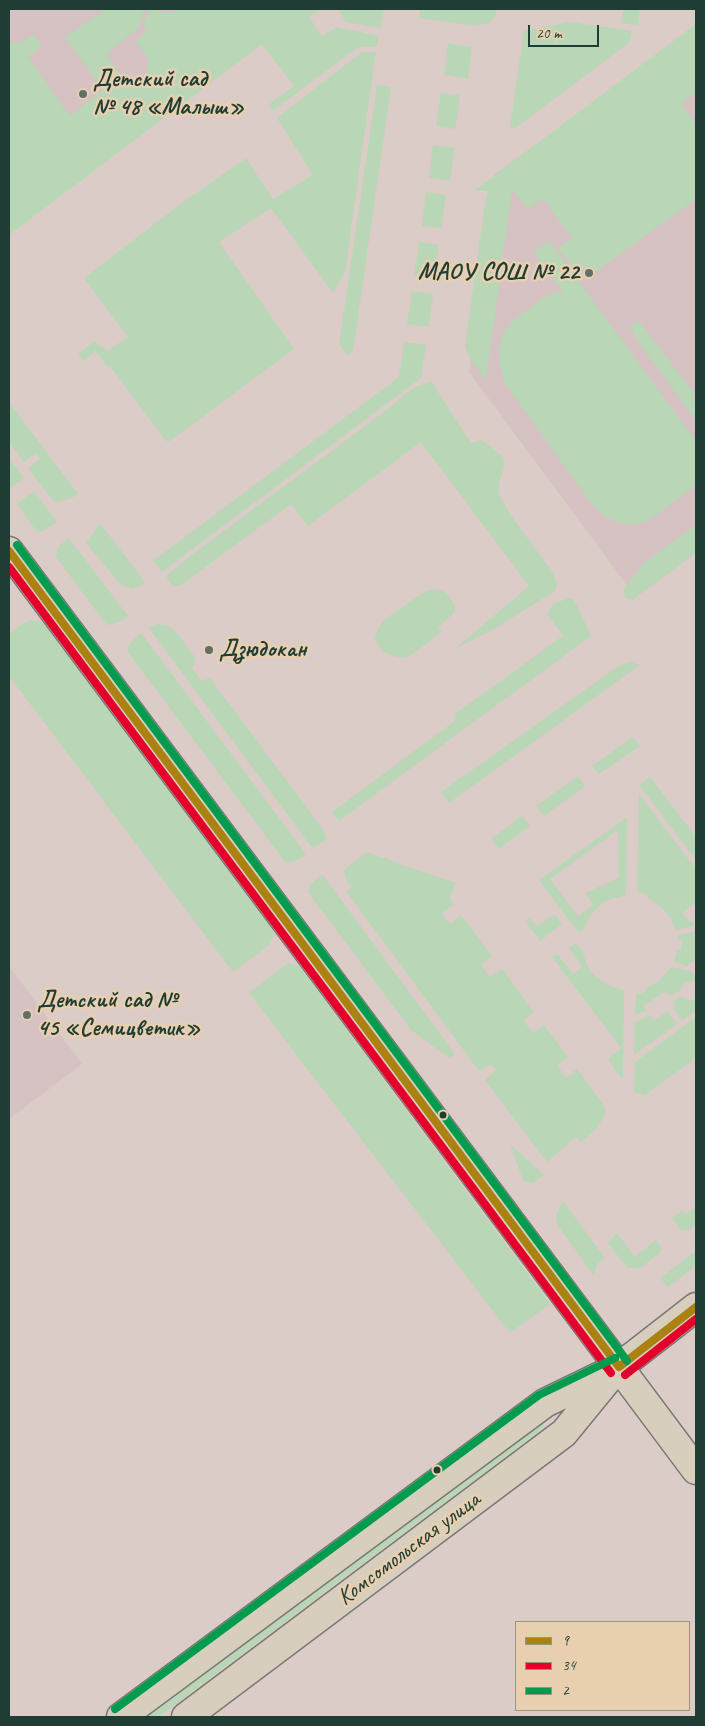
<!DOCTYPE html>
<meta charset="utf-8">
<style>
body{margin:0}
#map{position:relative;width:705px;height:1726px;overflow:hidden;background:#dbccc7;font-family:Caveat,sans-serif}
canvas{display:block}
.frame{position:absolute;inset:0;border:10px solid #1f3d34;pointer-events:none}
.legend{position:absolute;left:515px;top:1621px;width:175px;height:90px;box-sizing:border-box;background:#e7cfaf;border:1px solid #97957e;margin:0;padding:6px 9px;list-style:none;font-size:15px;color:#1f3d34}
.legend li{display:flex;align-items:center;gap:10px;height:25px}
.legend b{width:25px;border:1px solid #97957e}
.scale{position:absolute;left:528px;top:25px;width:71px;height:22px;box-sizing:border-box;border:2px solid #1f3d34;border-top:0;padding-left:6px;font-size:15px;line-height:18px;white-space:nowrap;color:#1f3d34;-webkit-text-stroke:4px #e7cfaf;paint-order:stroke}
</style>
<div id="map">
<canvas width="705" height="1726"></canvas>
<div class="frame"></div>
<ul class="legend">
<li><b style="height:6px;background:#ab8112"></b>9</li>
<li><b style="height:6px;background:#e4002b"></b>34</li>
<li><b style="height:6px;background:#039c4e"></b>2</li>
</ul>
<div class="scale">20 m</div>
</div>
<script>
const ctx = document.querySelector('canvas').getContext('2d');
ctx.lineJoin = 'round';
function fill(path, color) {
  ctx.fillStyle = color;
  ctx.fill(path, 'evenodd');
}
function shape(rows) {
  const path = new Path2D();
  for (const r of rows) {
    path.moveTo(r[0], r[1]);
    for (let i = 2; i < r.length; i += 2) path.lineTo(r[i], r[i + 1]);
  }
  return path;
}
function stroke(path, color, width, dash) {
  ctx.strokeStyle = color;
  ctx.lineWidth = width;
  ctx.lineCap = dash ? 'butt' : 'round';
  ctx.setLineDash(dash || []);
  ctx.stroke(path);
}
function label(font, color, halo, rows, align = 'center') {
  ctx.font = font + ' Caveat,sans-serif';
  ctx.lineWidth = 5;
  ctx.setLineDash([]);
  ctx.textBaseline = 'middle';
  ctx.strokeStyle = halo;
  ctx.fillStyle = color;
  for (const [text, x, y, turn = 0] of rows) {
    ctx.save();
    ctx.translate(x, y);
    ctx.rotate((+turn || 0) * Math.PI / 180);
    ctx.textAlign = isNaN(turn) ? turn : align;
    if (halo) ctx.strokeText(text, 0, 0);
    ctx.fillText(text, 0, 0);
    ctx.restore();
  }
}
fill(shape([
 [9,9,247,9,69,136,9,52],
 [696,28,696,537,629,588,469,372,494,175],
 [9,966,82,1064,9,1119]
]), '#d6c1c3');
fill(shape([
 [106,9,144,9,139,27,106,55,126,82,146,78,148,58,135,41,147,32,143,25,149,9,173,13,179,9,321,9,309,17,322,36,337,27,379,36,376,47,361,47,354,50,274,110,272,110,268,105,294,86,262,44,9,235,9,45,17,41,19,44,33,34,42,46,28,57,70,116,103,90,65,37],
 [338,9,384,9,380,28,346,22],
 [420,9,496,9,496,16,489,23,475,26,419,18],
 [623,9,640,9,638,25,621,23],
 [570,22,632,31,630,42,514,129,510,127,524,31],
 [696,24,696,92,681,103,696,124,696,199,589,277,581,267,575,271,558,248,572,238,543,199,528,208,512,190,486,380,470,359,465,347,485,203,488,191,475,190],
 [448,43,472,47,468,79,444,75],
 [362,52,376,52,345,272,333,293,271,208,219,242,294,349,170,441,166,441,110,366,108,368,96,351,83,361,78,354,95,341,100,347,102,346,107,351,128,337,84,278,182,203,246,158,273,199,313,175,277,118],
 [377,85,391,87,353,351,347,355,339,344],
 [441,93,460,95,455,129,436,126],
 [433,145,455,148,450,181,429,178],
 [426,192,446,195,441,228,422,226],
 [549,241,696,441,696,482,692,488,682,496,650,520,634,525,620,523,608,518,595,509,504,382,500,364,499,349,503,335,511,322,543,298,553,293,563,292,534,252],
 [419,242,439,245,434,279,414,276],
 [412,291,433,294,429,327,407,324],
 [639,321,696,395,696,421,634,336,631,326],
 [404,342,426,345,421,378,162,572,153,561,399,377],
 [431,381,471,443,480,440,483,441,503,457,505,464,499,483,499,495,512,517,552,571,557,584,555,591,494,629,456,648,529,586,421,442,308,526,291,504,181,585,173,586,167,579,167,575,193,554,388,409,413,388],
 [9,402,78,494,70,499,54,502,28,468,40,459,36,453,24,462,9,442],
 [9,458,24,478,9,489],
 [34,491,57,522,41,532,37,532,17,504],
 [100,523,145,582,144,584,132,589,120,584,86,543],
 [696,525,696,553,636,597,633,600,625,599,624,590,626,586,646,561],
 [69,538,128,616,118,623,107,625,55,556,59,546],
 [434,589,443,591,447,594,452,601,455,608,455,612,438,627,442,632,407,658,393,656,382,651,375,639,378,628,385,619,426,591],
 [569,598,573,599,577,605,591,636,339,821,332,812,455,721,456,713,563,636,547,614,552,606,556,603],
 [31,620,39,621,48,627,270,923,274,935,269,945,233,972,9,676,9,635,23,623],
 [157,624,169,626,177,633,196,659,192,668,201,681,210,678,323,829,326,839,313,849,149,628],
 [141,633,306,854,298,860,286,863,127,651,130,643],
 [630,662,640,665,449,803,441,792,620,665],
 [633,737,640,746,599,774,592,766],
 [578,776,585,786,544,816,536,806],
 [650,777,696,837,696,860,639,785],
 [639,794,696,869,696,902,682,913,690,922,692,921,695,924,692,926,676,930,670,917,662,908,648,898,648,895,637,892],
 [522,816,530,826,499,849,491,839],
 [627,817,626,895,611,899,601,904,589,917,583,931,578,932,539,880],
 [618,830,619,878,585,893,593,905,578,916,550,879],
 [367,852,380,857,387,858,391,861,398,863,400,859,399,864,456,883,450,897,453,905,442,913,450,924,461,915,492,956,481,965,490,977,502,969,534,1012,523,1020,533,1033,544,1025,568,1057,557,1065,566,1078,577,1069,605,1107,605,1115,597,1128,581,1142,576,1137,547,1162,485,1080,496,1070,492,1064,479,1071,397,960,346,891,353,886,347,882,344,870],
 [322,874,455,1054,449,1058,411,1030,308,892,310,885],
 [554,914,562,924,540,941,526,922,530,918,537,927],
 [696,931,696,959,687,966,674,962,677,950,681,950,682,940,678,939,677,936],
 [575,943,582,950,588,967,594,975,607,985,624,990,623,1080,609,1061,609,1058,621,1048,552,957,557,954,573,974,582,967,569,948],
 [288,963,299,966,550,1304,510,1333,249,993],
 [671,967,692,972,696,978,696,981,685,982,681,987,680,991,670,996,666,991,643,1006,646,1010,635,1016,636,994,646,992,646,988,659,981],
 [682,996,688,1001,696,999,696,1010,682,1021,673,1008,676,1006,673,1001],
 [668,1011,677,1024,634,1055,635,1023,649,1015,654,1021],
 [696,1017,696,1058,645,1095,634,1093,635,1062],
 [510,1144,544,1175,533,1183,527,1182,523,1180],
 [563,1201,605,1258,597,1264,594,1276,557,1224,556,1215],
 [696,1206,696,1225,689,1230,681,1230,672,1218,683,1210,686,1214],
 [617,1233,634,1256,637,1255,656,1240,661,1247,660,1253,640,1268,627,1268,608,1243],
 [696,1251,696,1266,668,1287,660,1278],
 [539,1419,545,1427,158,1717,141,1717]
]), '#b9d6b6');
const major = shape([
 [9,551,696,1470],
 [121,1717,545,1403,619,1367,696,1307],
 [186,1717,564,1433,613,1373]
]);
stroke(major, '#797874', 31);
stroke(major, '#d8cebe', 28);
stroke(shape([
 [9,551,619,1367],
 [619,1367,696,1307]
]), '#ab8112', 8);
stroke(shape([
 [9,567,611,1373],
 [625,1375,696,1319]
]), '#e4002b', 8);
stroke(shape([
 [17,545,627,1361],
 [115,1709,539,1395,615,1358]
]), '#039c4e', 8);
for (const [x, y, r, color] of [
 [83,94,5,"#616f67"],
 [589,273,5,"#616f67"],
 [209,650,5,"#616f67"],
 [27,1015,5,"#616f67"],
 [443,1115,4.5,"#1f3d34"],
 [437,1470,4.5,"#1f3d34"]
]) {
  const dot = new Path2D();
  dot.arc(x, y, r, 0, 2 * Math.PI);
  ctx.fillStyle = color;
  ctx.fill(dot);
  stroke(dot, '#e7cfaf', 2);
}
label('bold 24px', '#1f3d34', '#e7cfaf', [
 ["Детский сад",93,80],
 ["№ 48 «Малыш»",93,108],
 ["МАОУ СОШ № 22",579,273,"right"],
 ["Дзюдокан",219,650],
 ["Детский сад №",37,1001],
 ["45 «Семицветик»",37,1029]
], 'left');
label('24px', '#1f3d34', '#e7cfaf', [
 ["Комсомольская улица",409,1549,-37]
]);
</script>
